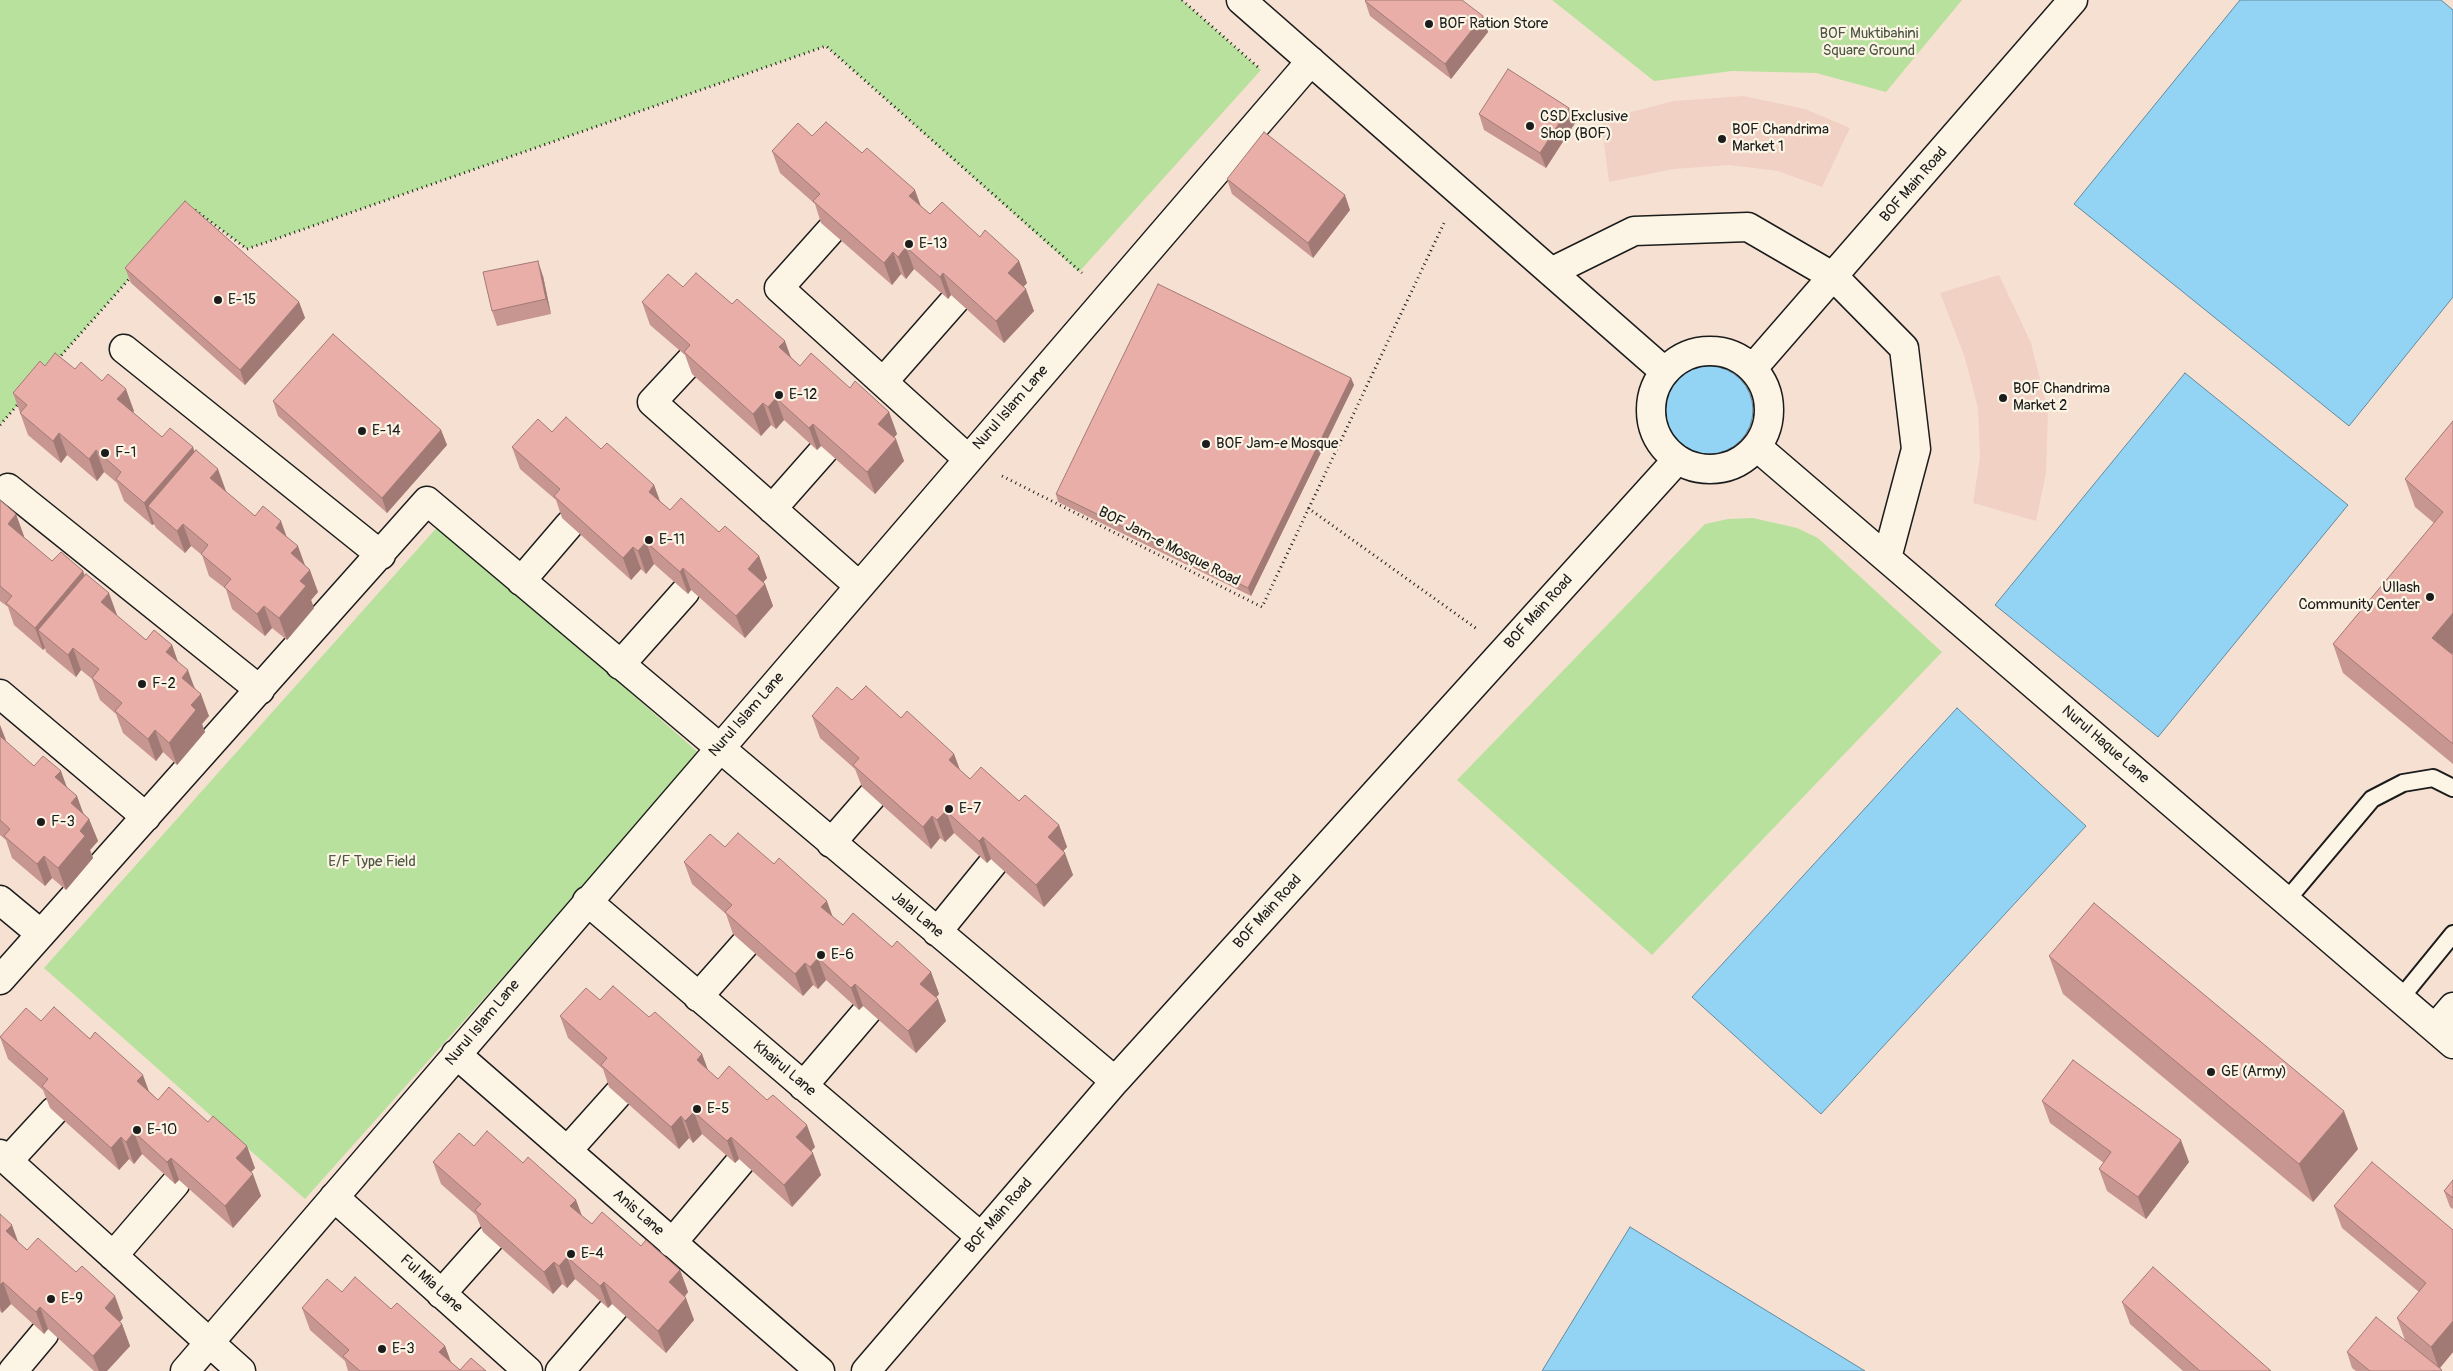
<!DOCTYPE html>
<style>
body{margin:0}
canvas{display:block;background:#f6e0d2}
</style>
<canvas width="2453" height="1371"></canvas>
<script>
const ctx = document.querySelector('canvas').getContext('2d');
ctx.lineJoin = 'round';
function fill(path, color) {
  ctx.fillStyle = color;
  ctx.fill(path, 'evenodd');
}
function shape(rows) {
  const path = new Path2D();
  for (const r of rows) {
    if (r.length === 3) {
      path.moveTo(r[0] + r[2], r[1]);
      path.arc(r[0], r[1], r[2], 0, 2 * Math.PI);
      continue;
    }
    path.moveTo(r[0], r[1]);
    for (let i = 2; i < r.length; i += 2) path.lineTo(r[i], r[i + 1]);
  }
  return path;
}
function stroke(path, color, width, dash) {
  ctx.strokeStyle = color;
  ctx.lineWidth = width;
  ctx.lineCap = dash ? 'butt' : 'round';
  ctx.setLineDash(dash || []);
  ctx.stroke(path);
}
function label(font, color, halo, rows, align = 'center') {
  ctx.font = font + ' Pangolin,sans-serif';
  ctx.lineWidth = 4.5;
  ctx.setLineDash([]);
  ctx.textBaseline = 'middle';
  ctx.strokeStyle = halo;
  ctx.fillStyle = color;
  for (const [text, x, y, turn = 0] of rows) {
    ctx.save();
    ctx.translate(x, y);
    ctx.rotate((+turn || 0) * Math.PI / 180);
    ctx.textAlign = isNaN(turn) ? turn : align;
    if (halo) ctx.strokeText(text, 0, 0);
    ctx.fillText(text, 0, 0);
    ctx.restore();
  }
}
fill(shape([
 [1743,96,1805,109,1850,128,1822,187,1778,171,1729,165,1674,169,1609,182,1601,120,1673,101],
 [1999,275,2031,343,2048,411,2046,473,2036,521,1973,503,1980,457,1978,408,1964,355,1940,293]
]), '#f2d1c5');
fill(shape([
 [0,0,1182,0,1261,70,1079,272,826,46,247,249,192,208,0,425],
 [1552,0,1962,0,1886,92,1816,73,1732,71,1654,81],
 [1753,518,1797,528,1818,538,1942,652,1652,955,1457,780,1705,524,1728,519],
 [440,524,701,755,305,1199,44,968]
]), '#b9e19e');
const water = shape([
 [2240,0,2441,0,2453,10,2453,297,2349,426,2074,204,2240,0],
 [1709,410,44],
 [2185,373,2348,505,2158,737,1995,605,2185,373],
 [1957,708,2086,826,1821,1114,1692,997,1957,708],
 [1630,1227,1865,1371,1542,1371,1630,1227]
]);
fill(water, '#93d3f4');
stroke(water, '#638a9e', 1);
const lane = shape([
 [2286,901,2372,799,2403,783,2433,778,2453,788],
 [2400,999,2453,934]
]);
const street = shape([
 [1241,0,1664,371],
 [830,231,779,288,968,459],
 [1551,272,1634,231,1748,227,1834,277,1904,348,1916,449,1887,558],
 [124,349,381,555],
 [1710,410,59],
 [691,360,652,402,858,585],
 [1753,368,2073,0],
 [883,382,956,299],
 [1757,447,2453,1044],
 [8,488,260,690],
 [772,509,825,449],
 [521,581,569,525],
 [620,665,685,592],
 [0,694,146,817],
 [831,843,872,796],
 [0,900,41,934],
 [587,901,981,1237],
 [937,932,994,862],
 [0,980,427,501,1115,1081],
 [698,997,745,944],
 [2435,1028,2453,1007],
 [456,1054,820,1371],
 [803,1086,868,1010],
 [567,1151,618,1094],
 [0,1154,241,1371],
 [8,1161,54,1111],
 [334,1197,528,1371],
 [672,1243,741,1161],
 [113,1256,175,1184],
 [441,1294,490,1239],
 [13,1371,44,1334],
 [185,1371,1311,61],
 [560,1371,615,1307],
 [866,1371,1115,1081,1677,460]
]);
stroke(lane, '#1c1c1c', 20);
stroke(street, '#1c1c1c', 31);
stroke(shape([
 [1182,0,1259,68],
 [195,210,247,249,826,46,1082,273],
 [58,359,130,278],
 [0,425,19,403],
 [1002,476,1262,607,1444,223],
 [1308,508,1477,629]
]), '#1c1c1c', 3, [1, 4]);
stroke(lane, '#fcf5e5', 16);
stroke(street, '#fcf5e5', 28);
fill(shape([
 [1365,1,1483,16,1488,32,1451,79,1370,16],
 [1479,114,1575,123,1546,168,1484,130],
 [812,136,921,206,930,214,980,237,1019,261,1027,283,1023,287,1034,311,1004,343,951,295,948,299,914,269,906,279,901,274,892,285,821,223,815,204,780,173,772,151],
 [1227,179,1350,210,1313,258,1232,194],
 [125,268,299,302,305,318,245,385,131,283],
 [543,276,551,314,497,326,492,311],
 [683,287,791,357,800,366,850,388,889,412,897,434,894,438,904,461,875,494,821,446,817,450,784,420,776,429,771,425,761,436,692,374,685,355,650,325,642,302],
 [45,366,75,369,134,411,133,412,162,437,194,452,226,491,225,491,255,516,287,537,304,564,318,592,311,600,314,608,287,640,272,628,265,636,232,609,226,589,209,576,202,555,191,546,185,553,156,528,154,524,152,525,124,501,117,483,104,472,97,481,67,455,61,463,28,435,13,393],
 [1351,378,1354,385,1251,596,1058,502,1056,494],
 [273,401,441,430,447,445,387,513,278,416],
 [2453,421,2453,653,2452,654,2453,655,2453,764,2343,673,2333,644,2434,523,2415,507,2405,479],
 [552,432,601,449,654,485,660,501,670,510,719,532,759,556,767,578,763,582,765,584,773,606,745,638,691,590,688,594,654,564,646,574,641,569,631,580,562,518,556,500,520,469,512,447],
 [0,500,24,536,24,537,52,561,83,571,85,576,117,615,116,615,146,640,172,645,178,662,195,688,209,716,202,724,205,732,177,765,163,752,156,761,123,733,116,714,100,700,92,679,81,670,76,677,46,652,45,648,43,650,14,625,8,607,0,601],
 [852,700,901,718,954,754,960,770,970,779,1019,801,1059,825,1067,847,1063,851,1073,875,1044,907,994,862,991,859,987,863,954,833,945,842,940,838,931,849,862,787,855,769,820,738,812,716],
 [0,725,5,741,34,766,67,787,84,814,89,819,98,841,90,850,93,858,66,890,52,878,45,886,12,858,6,840,0,835],
 [725,847,833,917,843,925,892,947,931,972,939,994,936,998,938,999,946,1021,916,1053,863,1006,859,1010,826,980,818,989,813,985,803,996,733,934,726,914,692,884,684,862],
 [2049,956,2358,1149,2313,1202,2063,994],
 [600,1000,649,1017,702,1054,708,1070,718,1079,815,1147,811,1151,821,1175,792,1207,739,1159,735,1163,702,1134,693,1143,689,1138,679,1149,609,1087,603,1069,568,1038,560,1016],
 [41,1021,149,1091,158,1100,255,1168,251,1172,261,1196,233,1228,179,1180,175,1184,142,1154,134,1164,129,1159,119,1170,50,1108,43,1090,8,1059,0,1037],
 [2042,1101,2189,1162,2146,1219,2107,1191,2099,1169,2104,1163,2050,1123],
 [474,1146,523,1163,576,1200,582,1216,592,1224,641,1246,680,1270,688,1292,685,1297,694,1320,666,1353,612,1304,608,1308,575,1279,567,1288,562,1284,553,1294,483,1232,476,1215,441,1184,433,1162],
 [2453,1180,2453,1209,2450,1207,2444,1191],
 [2334,1206,2453,1230,2453,1352,2440,1368,2442,1371,2356,1371,2352,1368,2347,1352,2405,1340,2397,1318,2419,1292,2342,1228],
 [0,1214,18,1242,27,1250,123,1318,120,1322,122,1324,130,1346,107,1371,94,1371,48,1329,44,1334,11,1304,2,1313,0,1311],
 [342,1292,391,1309,445,1346,451,1362,460,1370,486,1371,348,1371,345,1361,310,1330,302,1308],
 [2122,1302,2271,1371,2183,1371,2130,1324]
]), '#c89690');
fill(shape([
 [1483,16,1488,32,1451,79,1445,64],
 [1569,108,1575,123,1546,168,1540,153],
 [915,190,923,212,909,196],
 [1345,195,1350,210,1313,258,1308,243],
 [906,247,914,269,906,279,898,257],
 [893,252,901,274,892,285,884,263],
 [538,261,543,276,551,314,546,299],
 [1019,261,1027,283,1016,295,1008,273],
 [943,273,951,295,948,299,940,277],
 [1026,289,1034,311,1004,343,996,321],
 [299,302,305,318,245,385,240,370],
 [785,341,793,363,779,347],
 [1351,378,1354,385,1251,596,1248,588],
 [126,389,134,411,125,421,117,399],
 [776,398,784,420,776,429,768,407],
 [763,403,771,425,761,436,753,414],
 [889,412,897,434,886,446,878,424],
 [813,424,821,446,817,450,809,428],
 [441,430,447,445,387,513,382,498],
 [59,433,67,455,61,463,53,441],
 [896,439,904,461,875,494,867,472],
 [193,447,201,469,148,506,154,524,152,525,144,503],
 [96,450,104,472,97,481,89,459],
 [218,469,226,491,218,500,210,478],
 [654,485,662,507,649,492],
 [16,514,24,536,16,546,8,524],
 [281,521,289,543,276,528],
 [183,524,191,546,185,553,177,531],
 [646,542,654,564,646,574,638,551],
 [298,546,306,568,291,553],
 [633,547,641,569,631,580,623,558],
 [759,556,767,578,756,591,748,569],
 [683,568,691,590,688,594,680,572],
 [310,570,318,592,311,600,314,608,287,640,279,618,300,581],
 [83,571,91,593,38,630,45,648,43,650,35,628],
 [765,584,773,606,745,638,736,616],
 [109,593,117,615,109,624,101,602],
 [264,606,272,628,265,636,257,614],
 [2453,613,2453,653,2442,666,2432,638],
 [172,645,180,668,166,652],
 [73,648,81,670,76,677,68,655],
 [188,670,196,692,182,678],
 [201,694,209,716,202,724,205,732,177,765,169,743,191,705],
 [0,725,6,740,0,747],
 [155,730,163,752,156,761,148,739],
 [954,754,962,776,949,760],
 [61,771,69,793,55,777],
 [77,796,85,818,71,803],
 [946,811,954,833,945,842,937,820],
 [932,816,940,838,931,849,923,827],
 [89,819,98,841,90,850,93,858,66,890,58,868,80,831],
 [1059,825,1067,847,1056,859,1048,837],
 [983,837,991,859,987,863,979,841],
 [1065,853,1073,875,1044,907,1036,885],
 [44,856,52,878,45,886,37,864],
 [827,901,835,923,821,907],
 [818,958,826,980,818,989,810,967],
 [805,963,813,985,803,996,795,974],
 [931,972,939,994,928,1006,920,984],
 [855,984,863,1006,859,1010,851,988],
 [938,999,946,1021,916,1053,908,1031],
 [702,1054,710,1076,697,1060],
 [143,1075,151,1097,137,1081],
 [2344,1111,2358,1149,2313,1202,2299,1164],
 [694,1112,702,1134,693,1143,685,1121],
 [681,1116,689,1138,679,1149,671,1127],
 [807,1125,815,1147,804,1159,796,1137],
 [134,1132,142,1154,134,1164,126,1142],
 [121,1137,129,1159,119,1170,111,1148],
 [731,1137,739,1159,735,1163,727,1141],
 [2181,1140,2189,1162,2146,1219,2138,1197],
 [247,1146,255,1168,244,1180,236,1158],
 [813,1153,821,1175,792,1207,784,1185],
 [171,1158,179,1180,175,1184,167,1162],
 [253,1174,261,1196,233,1228,225,1206],
 [576,1200,584,1222,570,1206],
 [12,1225,20,1247,6,1231],
 [567,1257,575,1279,567,1288,559,1266],
 [554,1262,562,1284,553,1294,544,1272],
 [680,1270,688,1292,677,1304,669,1282],
 [3,1282,11,1304,2,1313,0,1307,0,1285],
 [604,1282,612,1304,608,1308,600,1286],
 [115,1296,123,1318,113,1330,105,1308],
 [686,1298,694,1320,666,1353,658,1331],
 [40,1307,48,1329,44,1334,36,1312],
 [2453,1321,2453,1352,2439,1369,2431,1347],
 [122,1324,130,1346,107,1371,99,1371,93,1356],
 [445,1346,453,1368,439,1352]
]), '#a27a75');
const building = shape([
 [1366,0,1462,0,1483,16,1445,64,1365,1,1366,0],
 [1508,69,1569,108,1540,153,1479,114,1508,69],
 [826,122,862,153,867,148,915,190,909,196,930,214,942,202,980,237,985,230,1019,261,1008,273,1026,289,996,321,943,273,940,277,906,247,898,257,893,252,884,263,813,201,820,194,772,151,798,123,812,136,826,122],
 [1264,132,1345,195,1308,243,1227,179,1264,132],
 [185,201,299,302,240,370,125,268,185,201],
 [538,261,546,299,492,311,483,272,538,261],
 [696,273,732,304,737,299,785,341,779,347,800,366,811,353,850,388,855,381,889,412,878,424,896,439,867,472,813,424,809,428,776,398,768,407,763,403,753,414,684,352,690,345,642,302,668,274,683,287,696,273],
 [1158,284,1351,378,1248,588,1056,494,1158,284],
 [333,334,441,430,382,498,273,401,333,334],
 [55,353,75,369,81,362,102,381,108,374,126,389,117,399,162,437,170,428,193,447,144,503,116,479,121,472,96,450,89,459,59,433,53,441,20,413,27,405,13,393,40,361,45,366,55,353],
 [566,417,601,449,607,443,654,485,649,492,670,510,681,498,719,532,725,526,759,556,748,569,765,584,736,616,683,568,680,572,646,542,638,551,633,547,623,558,554,496,560,489,512,447,538,419,552,432,566,417],
 [2453,421,2453,613,2432,638,2453,655,2453,744,2333,644,2443,512,2405,479,2453,421],
 [196,450,218,469,210,478,255,516,263,506,281,521,276,528,298,546,291,553,310,570,300,581,306,586,279,618,264,606,257,614,224,587,231,579,201,554,208,545,183,524,177,531,148,506,196,450],
 [0,500,16,514,8,524,52,561,61,552,83,571,35,628,6,603,12,596,0,586,0,500],
 [86,574,109,593,101,602,146,640,154,630,172,645,166,652,188,670,182,678,201,694,191,705,196,710,169,743,155,730,148,739,115,711,122,703,92,678,99,669,73,648,68,655,38,630,86,574],
 [866,686,901,718,907,711,954,754,949,760,970,779,981,767,1019,801,1025,795,1059,825,1048,837,1065,853,1036,885,986,840,983,837,979,841,946,811,937,820,932,816,923,827,853,765,859,758,812,716,837,687,852,700,866,686],
 [0,736,34,766,43,756,61,771,55,777,77,796,71,803,89,819,80,831,85,836,58,868,44,856,37,864,4,836,10,829,0,820,0,736],
 [738,833,774,864,779,858,827,901,821,907,843,925,853,913,892,947,897,941,931,972,920,984,938,999,908,1031,855,984,851,988,818,958,810,967,805,963,795,974,725,912,732,905,684,862,710,834,725,847,738,833],
 [2094,903,2344,1111,2299,1164,2049,956,2094,903],
 [613,986,649,1017,655,1012,702,1054,697,1060,718,1079,729,1066,767,1100,773,1095,807,1125,796,1137,813,1153,784,1185,731,1137,727,1141,694,1112,685,1121,681,1116,671,1127,601,1065,607,1058,560,1016,586,988,600,1000,613,986],
 [54,1007,90,1039,95,1032,143,1075,137,1081,158,1100,169,1087,208,1122,213,1116,247,1146,236,1158,253,1174,225,1206,171,1158,167,1162,134,1132,126,1142,121,1137,111,1148,42,1086,48,1079,0,1037,26,1008,41,1021,54,1007],
 [2073,1060,2181,1140,2138,1197,2099,1169,2111,1152,2042,1101,2073,1060],
 [487,1131,523,1163,528,1157,576,1200,570,1206,592,1224,602,1212,641,1246,646,1240,680,1270,669,1282,686,1298,658,1331,604,1282,600,1286,567,1257,559,1266,554,1262,544,1272,475,1210,481,1204,433,1162,459,1133,474,1146,487,1131],
 [2372,1162,2453,1230,2453,1321,2431,1347,2397,1318,2426,1283,2334,1206,2372,1162],
 [2453,1180,2453,1198,2444,1191,2453,1180],
 [0,1214,12,1225,6,1231,27,1250,38,1238,76,1272,82,1266,115,1296,105,1308,122,1324,93,1356,40,1307,36,1312,3,1282,0,1285,0,1214],
 [2153,1267,2271,1371,2200,1371,2122,1302,2153,1267],
 [355,1277,391,1309,397,1303,445,1346,439,1352,460,1370,471,1358,486,1371,360,1371,343,1356,349,1350,302,1308,327,1279,342,1292,355,1277],
 [2376,1317,2442,1370,2441,1371,2370,1371,2347,1352,2376,1317]
]);
fill(building, '#e8aea7');
stroke(building, '#a27a75', 1);
for (const [x, y, r, color] of [
 [1429,24,5,"#1c1c1c"],
 [1530,126,5,"#1c1c1c"],
 [1722,139,5,"#1c1c1c"],
 [909,244,5,"#1c1c1c"],
 [218,300,5,"#1c1c1c"],
 [779,395,5,"#1c1c1c"],
 [2003,398,5,"#1c1c1c"],
 [362,431,5,"#1c1c1c"],
 [1206,444,5,"#1c1c1c"],
 [105,453,5,"#1c1c1c"],
 [649,540,5,"#1c1c1c"],
 [2430,597,5,"#1c1c1c"],
 [142,684,5,"#1c1c1c"],
 [949,809,5,"#1c1c1c"],
 [41,822,5,"#1c1c1c"],
 [821,955,5,"#1c1c1c"],
 [2211,1072,5,"#1c1c1c"],
 [697,1109,5,"#1c1c1c"],
 [137,1130,5,"#1c1c1c"],
 [571,1254,5,"#1c1c1c"],
 [51,1299,5,"#1c1c1c"],
 [382,1349,5,"#1c1c1c"]
]) {
  const dot = new Path2D();
  dot.arc(x, y, r, 0, 2 * Math.PI);
  ctx.fillStyle = color;
  ctx.fill(dot);
  stroke(dot, '#fcf5e5', 2);
}
label('15px', '#1c1c1c', '#fcf5e5', [
 ["BOF Ration Store",1439,24],
 ["CSD Exclusive",1540,117],
 ["Shop (BOF)",1540,134],
 ["BOF Chandrima",1732,130],
 ["Market 1",1732,147],
 ["E-13",919,244],
 ["E-15",228,300],
 ["BOF Chandrima",2013,389],
 ["Market 2",2013,406],
 ["E-12",789,395],
 ["E-14",372,431],
 ["BOF Jam-e Mosque",1216,444],
 ["F-1",115,453],
 ["E-11",659,540],
 ["Ullash",2420,588,"right"],
 ["Community Center",2420,605,"right"],
 ["F-2",152,684],
 ["E-7",959,809],
 ["F-3",51,822],
 ["E-6",831,955],
 ["GE (Army)",2221,1072],
 ["E-5",707,1109],
 ["E-10",147,1130],
 ["E-4",581,1254],
 ["E-9",61,1299],
 ["E-3",392,1349]
], 'left');
label('15px', '#4b5743', '#fcf5e5', [
 ["BOF Muktibahini",1869,34],
 ["Square Ground",1869,51],
 ["E/F Type Field",372,862]
]);
label('15px', '#1c1c1c', '#fcf5e5', [
 ["BOF Main Road",1914,185,-49],
 ["Nurul Islam Lane",1011,408,-49],
 ["BOF Jam-e Mosque Road",1169,547,27],
 ["BOF Main Road",1539,612,-48],
 ["Nurul Islam Lane",747,715,-49],
 ["Nurul Haque Lane",2105,745,41],
 ["BOF Main Road",1268,912,-48],
 ["Jalal Lane",917,915,40],
 ["Nurul Islam Lane",483,1023,-50],
 ["Khairul Lane",784,1069,40],
 ["Anis Lane",638,1213,41],
 ["BOF Main Road",999,1216,-49],
 ["Ful Mia Lane",431,1284,42]
]);
</script>
